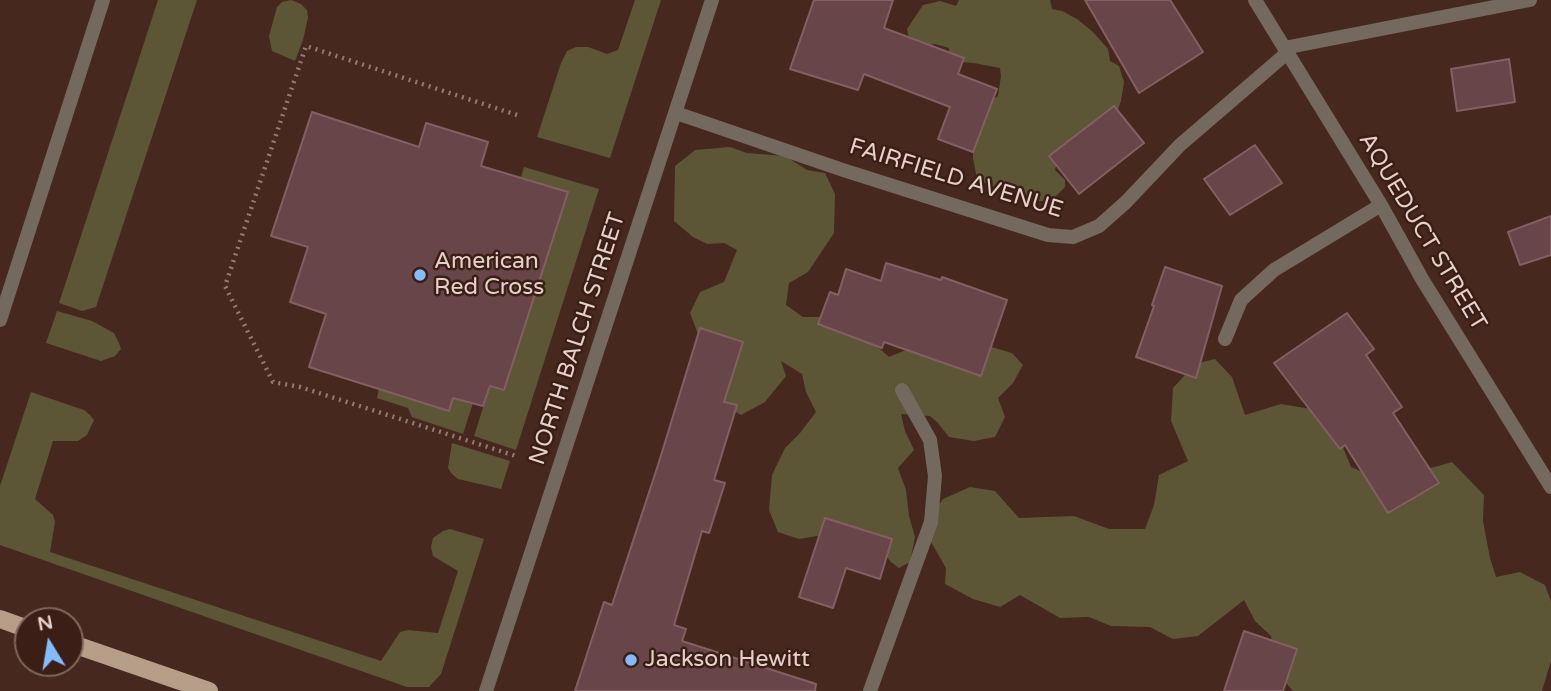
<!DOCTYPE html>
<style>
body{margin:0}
#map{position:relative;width:1551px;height:691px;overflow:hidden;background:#46281e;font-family:"Varela Round",sans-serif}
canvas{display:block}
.north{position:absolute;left:14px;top:607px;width:70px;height:70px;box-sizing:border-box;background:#3b1e15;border:2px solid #7f665e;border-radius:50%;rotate:349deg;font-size:19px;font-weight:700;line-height:28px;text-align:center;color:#e5d1cb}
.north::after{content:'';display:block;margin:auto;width:24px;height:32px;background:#85bbfb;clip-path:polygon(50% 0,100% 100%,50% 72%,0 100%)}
</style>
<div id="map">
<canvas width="1551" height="691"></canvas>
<div class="north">N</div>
</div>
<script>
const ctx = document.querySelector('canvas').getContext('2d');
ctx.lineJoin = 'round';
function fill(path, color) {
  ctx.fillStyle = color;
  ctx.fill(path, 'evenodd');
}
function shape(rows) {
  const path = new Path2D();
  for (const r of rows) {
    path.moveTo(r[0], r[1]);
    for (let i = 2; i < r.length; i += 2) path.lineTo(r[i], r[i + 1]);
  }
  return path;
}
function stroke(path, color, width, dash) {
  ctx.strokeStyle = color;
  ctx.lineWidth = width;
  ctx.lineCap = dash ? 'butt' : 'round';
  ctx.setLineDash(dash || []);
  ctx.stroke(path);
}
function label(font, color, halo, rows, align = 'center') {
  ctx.font = font + ' "Varela Round",sans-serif';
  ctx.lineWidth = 5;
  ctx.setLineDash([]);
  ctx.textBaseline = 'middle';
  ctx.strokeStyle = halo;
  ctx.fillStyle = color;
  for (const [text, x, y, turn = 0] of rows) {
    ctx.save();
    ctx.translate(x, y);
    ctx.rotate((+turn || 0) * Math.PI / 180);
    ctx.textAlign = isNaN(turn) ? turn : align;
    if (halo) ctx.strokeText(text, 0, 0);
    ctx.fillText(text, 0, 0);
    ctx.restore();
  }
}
fill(shape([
 [158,0,197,0,96,307,82,311,59,303],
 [291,0,301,4,307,10,308,18,303,40,295,61,272,51,269,36,277,7,282,2],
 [635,0,661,0,610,158,537,137,561,63,567,51,576,47,588,47,607,54,618,50],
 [959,0,1050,0,1052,9,1062,11,1077,19,1093,32,1108,49,1110,61,1119,66,1124,82,1121,101,1115,118,1058,159,1055,170,1065,180,1065,187,1051,201,1028,201,1007,184,996,189,977,179,973,158,973,136,985,104,998,96,1001,76,1000,68,974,63,950,61,949,48,935,44,919,47,908,35,907,29,923,5,940,1,956,6],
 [730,147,747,153,785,156,807,170,825,173,835,194,834,233,808,272,789,283,786,305,803,317,829,317,858,329,889,357,933,339,985,345,1012,353,1023,365,1013,383,998,398,1005,417,995,437,974,441,949,437,937,422,930,416,901,414,905,431,914,450,898,468,906,490,909,516,915,537,910,562,899,568,891,562,874,541,829,534,799,539,778,532,769,510,772,475,785,448,800,433,816,412,806,392,802,374,781,361,786,376,765,402,741,415,726,406,716,389,706,355,690,313,700,292,724,282,737,250,724,243,707,244,693,237,674,221,675,166,695,150],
 [524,167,599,189,516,450,474,436,490,386,504,390,568,192,521,177],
 [57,311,92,321,114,333,119,343,121,349,115,356,101,361,46,343],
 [1215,359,1232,377,1245,415,1281,404,1317,410,1333,423,1351,467,1374,477,1417,472,1452,462,1484,495,1483,521,1490,558,1496,577,1520,572,1545,585,1551,601,1551,661,1542,691,1293,691,1276,671,1271,636,1255,621,1244,600,1198,636,1173,639,1150,627,1111,626,1089,617,1060,618,1020,595,1000,607,973,599,945,584,946,568,923,528,943,499,970,487,995,491,1019,518,1074,516,1109,529,1145,529,1154,505,1159,475,1188,461,1171,421,1173,388,1195,364],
 [379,389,449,410,454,397,473,403,463,434,412,417,408,408,377,398],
 [31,392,84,410,90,415,94,420,87,435,78,441,53,441,35,499,53,515,55,522,50,552,381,661,400,632,408,630,438,633,458,571,433,556,431,547,433,538,443,531,450,529,484,539,441,674,429,687,407,687,0,545,0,486],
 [452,443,510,461,501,489,458,479,452,474,448,468]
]), '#5c5636');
const building = shape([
 [814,0,893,0,884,28,964,58,958,74,997,89,973,152,938,139,950,107,864,74,858,90,790,69,814,0],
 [1085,0,1170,0,1203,52,1139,93,1085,0],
 [1509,59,1515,102,1457,111,1451,69,1509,59],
 [1114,106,1144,143,1079,194,1049,156,1114,106],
 [312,112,419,147,426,123,488,142,481,166,568,192,504,390,490,386,483,406,453,398,449,411,309,367,326,314,290,302,308,247,271,236,312,112],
 [1255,145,1282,183,1230,215,1204,179,1255,145],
 [1551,216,1551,255,1520,265,1508,232,1551,216],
 [886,263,941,280,942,277,1007,300,981,376,884,342,882,348,818,324,830,292,838,295,846,269,881,281,886,263],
 [1165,267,1222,286,1196,378,1136,357,1154,306,1152,305,1165,267],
 [1347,313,1374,349,1366,355,1402,407,1393,413,1439,483,1388,513,1345,445,1340,449,1274,363,1347,313],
 [700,328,743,342,724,402,737,405,714,480,725,483,709,533,702,531,674,625,686,629,682,641,816,684,815,691,575,691,604,602,612,605,659,462,700,328],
 [825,518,892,539,880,579,846,568,833,608,799,597,825,518],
 [1244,631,1297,649,1283,691,1224,691,1244,631]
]);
fill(building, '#674549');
stroke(building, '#835f63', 2);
stroke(shape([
 [517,115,306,46,225,286,273,382,300,387,519,457]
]), '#927971', 4.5, [2, 5]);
stroke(shape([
 [1255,0,1381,205,1422,279,1551,487],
 [1284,48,1530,0],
 [676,113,843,170,1048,235,1073,237,1099,226,1126,202,1180,145,1287,53],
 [0,320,103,0],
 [1225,339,1241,300,1274,270,1381,205],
 [486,691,712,0],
 [870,691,931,522,935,476,930,440,902,390]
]), '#73695e', 14);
stroke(shape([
 [0,619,28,629],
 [70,643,209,691]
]), '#b59f89', 18);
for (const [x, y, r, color] of [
 [420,275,7,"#85bbfb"],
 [631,660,7,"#85bbfb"]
]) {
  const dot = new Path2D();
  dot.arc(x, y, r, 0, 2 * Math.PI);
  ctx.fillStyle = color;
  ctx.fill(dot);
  stroke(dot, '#3b1e15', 2.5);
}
label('23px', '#e5d1cb', '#3b1e15', [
 ["FAIRFIELD AVENUE",956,179,17],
 ["AQUEDUCT STREET",1422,232,59],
 ["NORTH BALCH STREET",578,339,-72]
]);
label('23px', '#e5d1cb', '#3b1e15', [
 ["American",434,262],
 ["Red Cross",434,288],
 ["Jackson Hewitt",645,660]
], 'left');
</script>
